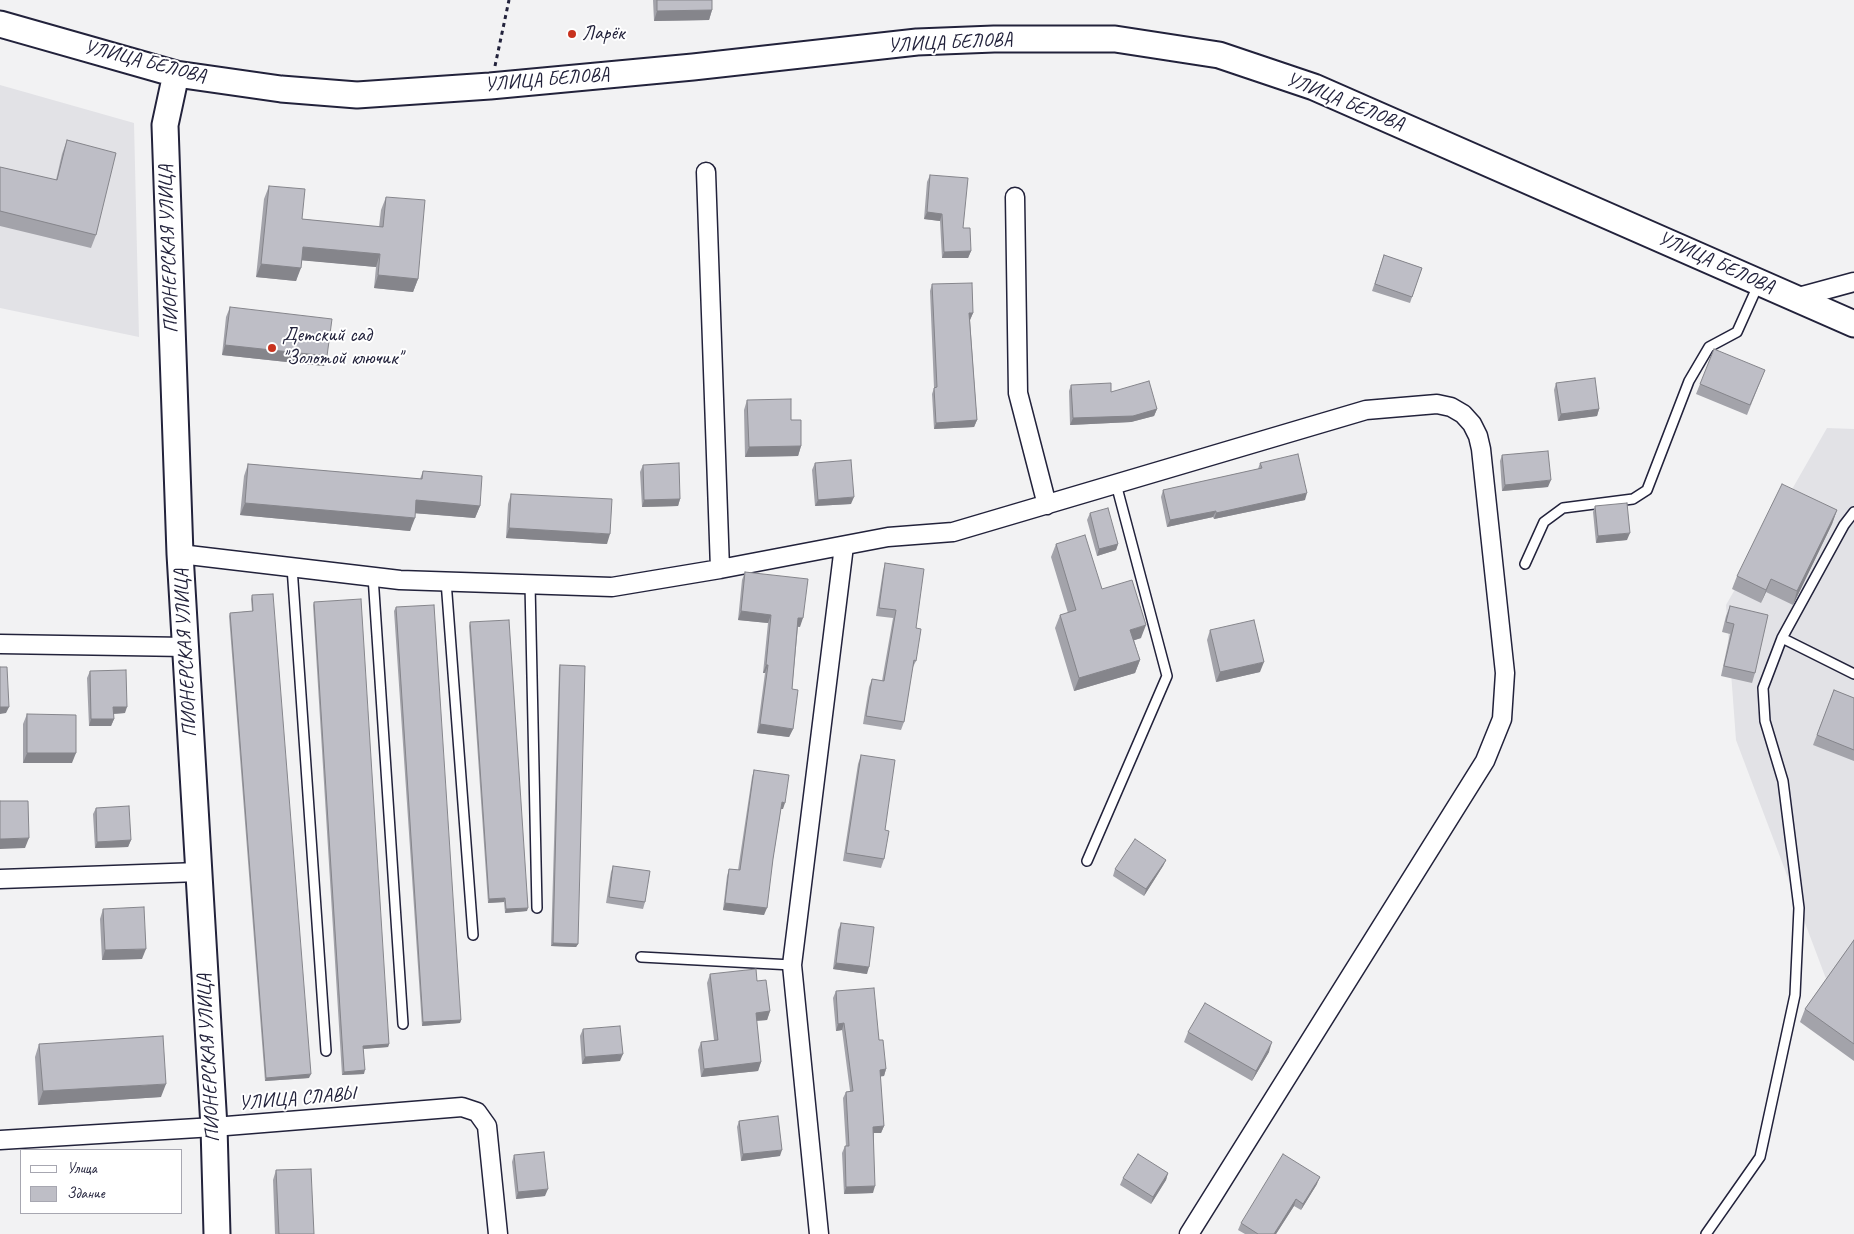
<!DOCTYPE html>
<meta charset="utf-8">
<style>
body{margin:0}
#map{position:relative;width:1854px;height:1234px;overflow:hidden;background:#f2f2f3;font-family:Caveat,sans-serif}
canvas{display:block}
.legend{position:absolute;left:20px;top:1149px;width:162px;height:65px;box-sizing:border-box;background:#fff;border:1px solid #a7a7b1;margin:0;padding:6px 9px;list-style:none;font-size:15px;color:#22223b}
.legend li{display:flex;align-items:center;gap:10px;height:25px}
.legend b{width:25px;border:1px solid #a7a7b1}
</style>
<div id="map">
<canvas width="1854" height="1234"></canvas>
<ul class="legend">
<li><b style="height:6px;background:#fff"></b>Улица</li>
<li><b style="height:14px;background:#bebec6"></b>Здание</li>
</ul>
</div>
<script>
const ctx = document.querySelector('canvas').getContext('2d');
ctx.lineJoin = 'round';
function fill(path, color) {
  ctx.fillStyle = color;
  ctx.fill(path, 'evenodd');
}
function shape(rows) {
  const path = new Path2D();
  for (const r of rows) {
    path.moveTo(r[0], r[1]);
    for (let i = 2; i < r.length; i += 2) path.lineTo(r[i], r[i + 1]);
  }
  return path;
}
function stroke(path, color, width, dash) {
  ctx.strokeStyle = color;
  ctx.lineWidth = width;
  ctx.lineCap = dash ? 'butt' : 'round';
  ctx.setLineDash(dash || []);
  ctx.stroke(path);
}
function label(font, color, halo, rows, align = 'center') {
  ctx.font = font + ' Caveat,sans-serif';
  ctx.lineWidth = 4;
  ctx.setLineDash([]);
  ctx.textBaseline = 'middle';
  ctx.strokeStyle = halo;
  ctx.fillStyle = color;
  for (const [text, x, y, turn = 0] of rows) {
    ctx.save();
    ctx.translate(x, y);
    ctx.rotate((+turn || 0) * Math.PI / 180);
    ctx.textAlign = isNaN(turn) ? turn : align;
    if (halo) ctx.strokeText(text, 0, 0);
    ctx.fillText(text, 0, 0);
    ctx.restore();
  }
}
fill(shape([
 [0,85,134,123,139,337,0,308],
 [1827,428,1854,429,1854,1007,1828,984,1736,740,1726,605]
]), '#e2e2e6');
const lane = shape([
 [1854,512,1844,525,1782,638,1854,674],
 [1525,564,1544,522,1563,508,1633,499,1647,490,1689,381,1709,347,1737,332,1759,283],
 [292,567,326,1051],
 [373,576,403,1024],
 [446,581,473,935],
 [530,584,537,908],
 [1087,861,1167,676,1116,484],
 [641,957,792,965],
 [1706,1234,1760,1157,1795,995,1799,908,1783,781,1765,721,1763,688,1782,638]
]);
const street = shape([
 [706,172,720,569],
 [1015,197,1018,393,1047,505],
 [1795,298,1854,282],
 [180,554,400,580,612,587,720,569,888,537,953,532,1366,410,1437,404,1451,407,1463,414,1472,424,1478,436,1481,449,1505,673,1502,719,1485,761,1189,1234],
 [0,644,186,647],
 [0,879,199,872],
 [0,1140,214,1127,462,1107,477,1112,487,1126,498,1234],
 [819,1234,792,965,844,546]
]);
const secondary = shape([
 [0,24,176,74,281,89,357,95,490,86,693,67,917,42,994,39,1115,39,1219,55,1314,87,1854,324],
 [176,74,165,125,180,554,214,1127,217,1234]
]);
stroke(lane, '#22223b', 12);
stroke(street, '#22223b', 21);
stroke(secondary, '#22223b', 29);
stroke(shape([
 [495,66,509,0]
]), '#22223b', 3, [4, 4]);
stroke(lane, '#fff', 9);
stroke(street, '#fff', 18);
stroke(secondary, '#fff', 25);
fill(shape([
 [653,0,712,0,712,10,709,20,654,21],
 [67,140,96,235,91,248,0,226,0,167,56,180,62,154],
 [930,175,963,228,971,251,968,258,942,258,940,221,924,219,927,182],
 [269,186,302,219,379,227,381,210,386,197,418,279,413,292,374,288,376,267,302,260,296,281,256,277,264,199],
 [1384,255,1422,268,1410,303,1372,291],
 [932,284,973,313,970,320,977,420,974,427,934,429,932,394,934,388,930,291],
 [230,307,327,356,324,366,222,355,226,317],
 [1765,370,1747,415,1696,394,1700,384],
 [1556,383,1599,409,1597,416,1558,421,1554,390],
 [1071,385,1111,392,1157,409,1154,416,1131,422,1070,425,1069,391],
 [747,400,791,420,801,446,798,456,745,457,744,410],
 [1502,455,1548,487,1502,491,1500,461],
 [815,463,851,504,815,506,812,470],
 [1260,463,1305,500,1214,519,1213,517,1167,527,1161,497,1163,490,1258,469],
 [248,464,420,479,423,471,480,506,475,518,415,513,410,531,240,515,244,476],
 [643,465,680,499,678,506,642,507,640,472],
 [511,494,607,544,506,538,508,504],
 [1595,506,1627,540,1596,543,1593,512],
 [1837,510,1832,524,1793,605,1766,592,1761,603,1732,589,1737,576],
 [1090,513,1118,544,1116,550,1097,556,1087,520],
 [1056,544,1102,589,1141,638,1134,640,1140,660,1135,673,1074,691,1055,628,1060,615,1068,613,1051,557],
 [885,563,916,628,916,661,912,669,904,722,901,730,863,724,869,687,872,679,882,681,893,618,876,616,883,571],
 [745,572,800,627,798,627,792,689,793,729,789,737,757,733,765,673,763,673,768,623,738,620,742,580],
 [252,595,309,1078,265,1081,229,616,230,613,252,611,251,599],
 [314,602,389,1044,388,1047,363,1049,364,1074,342,1075,313,605],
 [1730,606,1755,673,1752,683,1721,676,1730,634,1722,632,1726,616],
 [396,607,461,1020,460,1023,422,1026,394,611],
 [470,622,527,911,505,913,504,902,488,903,469,626],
 [1210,630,1260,672,1216,682,1207,640],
 [560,665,578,944,576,947,551,946,559,668],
 [90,671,125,713,113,714,114,719,111,726,89,726,87,678],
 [1834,690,1854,698,1854,761,1813,745],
 [27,714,72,763,23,763,23,724],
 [861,755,885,830,884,859,881,868,843,861,858,764],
 [754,770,783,809,781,809,764,915,723,910,727,876,729,869,738,870,752,777],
 [96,808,131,840,128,847,95,848,93,814],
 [1166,860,1163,866,1144,896,1113,876,1115,869],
 [613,866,645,902,643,909,606,903,611,872],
 [103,909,142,959,102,960,100,919],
 [841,923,867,974,833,969,838,930],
 [1854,940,1854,1061,1800,1022,1805,1009],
 [710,974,757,981,770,1011,767,1020,756,1021,761,1062,758,1071,701,1077,698,1050,701,1042,714,1040,707,983],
 [836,991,879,1040,886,1069,884,1076,880,1076,884,1126,881,1133,874,1133,873,1193,844,1194,842,1153,845,1146,846,1146,843,1098,846,1092,850,1091,842,1030,836,1031,833,998],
 [583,1029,620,1061,582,1064,580,1036],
 [1188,1032,1269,1052,1252,1081,1184,1042],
 [39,1044,161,1097,38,1105,35,1057],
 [739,1121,780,1156,741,1161,737,1127],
 [514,1155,545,1196,516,1199,512,1162],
 [276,1170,314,1234,275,1234,273,1180],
 [1168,1173,1166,1180,1151,1204,1120,1185,1123,1178],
 [1317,1184,1301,1210,1294,1206,1276,1234,1245,1234,1238,1230,1241,1223]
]), '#a3a3aa');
fill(shape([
 [712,10,709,20,654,21,657,11],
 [927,212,942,214,940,221,924,219],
 [303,247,380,254,376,267,298,260],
 [971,251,968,258,942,258,944,252],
 [261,264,301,268,296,281,256,277],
 [378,275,418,279,413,292,374,288],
 [969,313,973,313,970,320,967,320],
 [225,345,327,356,324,366,222,355],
 [1157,409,1154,416,1131,422,1070,425,1073,418],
 [1599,409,1597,416,1558,421,1561,414],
 [977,420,974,427,934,429,936,423],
 [801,446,798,456,745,457,749,447],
 [1551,480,1548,487,1502,491,1505,485],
 [1307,493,1305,500,1214,519,1216,513],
 [854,497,851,504,815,506,818,500],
 [680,499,678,506,642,507,644,500],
 [416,500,480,506,475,518,412,513],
 [245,503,415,518,410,531,240,515],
 [1837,510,1832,524,1793,605,1797,591],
 [1216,511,1213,517,1167,527,1170,520],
 [509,528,610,534,607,544,506,538],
 [1630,533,1627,540,1596,543,1598,536],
 [1118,544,1116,550,1097,556,1099,549],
 [1771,579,1766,592,1761,603,1766,590],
 [741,611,771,615,768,623,738,620],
 [798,618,803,618,800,627,795,626],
 [1146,625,1141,638,1126,643,1130,630],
 [1140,660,1135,673,1074,691,1079,678],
 [1264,662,1260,672,1216,682,1220,672],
 [766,665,768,665,765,673,763,673],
 [0,707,9,707,6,713,0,714],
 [113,707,127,707,125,713,111,714],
 [91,719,114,719,111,726,89,726],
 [760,724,793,729,789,737,757,733],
 [27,753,76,753,72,763,23,763],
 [782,802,785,803,783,809,780,809],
 [29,838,25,848,0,849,0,839],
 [131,840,128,847,95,848,97,842],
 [1166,860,1163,866,1144,896,1146,889],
 [505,898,504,902,488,903,489,899],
 [725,903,767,908,764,915,723,910],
 [528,908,527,911,505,913,506,909],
 [553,943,578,944,576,947,551,946],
 [146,949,142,959,102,960,105,950],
 [836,963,869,967,867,974,833,969],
 [770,1011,767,1020,752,1021,756,1013],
 [461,1020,460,1023,422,1026,423,1022],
 [844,1023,842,1030,836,1031,838,1024],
 [1272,1042,1269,1052,1252,1081,1256,1071],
 [389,1044,388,1047,362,1049,363,1046],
 [623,1054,620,1061,582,1064,585,1057],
 [761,1062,758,1071,701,1077,704,1069],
 [886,1069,884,1076,878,1077,880,1070],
 [365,1070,364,1074,342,1075,344,1072],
 [311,1074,309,1078,265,1081,266,1078],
 [166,1084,161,1097,38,1105,43,1091],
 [884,1126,881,1133,871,1133,873,1127],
 [782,1150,780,1156,741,1161,743,1154],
 [1168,1173,1166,1180,1151,1204,1153,1197],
 [1320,1177,1317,1184,1301,1210,1303,1204],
 [875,1186,873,1193,844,1194,846,1187],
 [548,1189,545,1196,516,1199,518,1192],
 [1296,1199,1294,1206,1276,1234,1274,1234],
 [104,1213,119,1213,104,1214]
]), '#85858b');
const building = shape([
 [657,0,712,0,712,10,657,11,657,0],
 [67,140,116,153,96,235,0,211,0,167,57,180,67,140],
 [930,175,968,178,963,228,970,228,971,251,944,252,942,214,927,212,930,175],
 [269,186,305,189,302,219,383,227,386,197,425,200,418,279,378,275,380,254,303,247,301,268,261,264,269,186],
 [1384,255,1422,268,1412,297,1375,284,1384,255],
 [972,283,973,313,969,313,977,420,936,423,934,388,937,387,932,284,972,283],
 [230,307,332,319,327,356,225,345,230,307],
 [1714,349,1765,370,1750,405,1700,384,1714,349],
 [1595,378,1599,409,1561,414,1556,383,1595,378],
 [1149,381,1157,409,1133,416,1073,418,1071,385,1111,383,1111,392,1149,381],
 [791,399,791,420,801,420,801,446,749,447,747,400,791,399],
 [1548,451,1551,480,1505,485,1502,455,1548,451],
 [1298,454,1307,493,1216,513,1216,511,1170,520,1163,490,1262,468,1260,463,1298,454],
 [851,460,854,497,818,500,815,463,851,460],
 [679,463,680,499,644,500,643,465,679,463],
 [248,464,422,479,423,471,482,476,480,506,416,500,415,518,245,503,248,464],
 [1782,484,1837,510,1797,591,1771,579,1766,590,1737,576,1782,484],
 [511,494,612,499,610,534,509,528,511,494],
 [1627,503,1630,533,1598,536,1595,506,1627,503],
 [1108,508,1118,544,1099,549,1090,513,1108,508],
 [1085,535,1102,589,1132,580,1146,625,1130,630,1140,660,1079,678,1060,615,1076,610,1056,544,1085,535],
 [885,563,924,569,916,628,921,629,916,661,914,660,904,722,866,716,872,679,884,681,896,610,879,608,885,563],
 [745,572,808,579,803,618,798,618,792,689,798,690,793,729,760,724,768,665,766,665,771,615,741,611,745,572],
 [273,594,311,1074,266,1078,230,613,253,611,252,595,273,594],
 [361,599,389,1044,363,1046,365,1070,344,1072,314,602,361,599],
 [434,605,461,1020,423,1022,396,607,434,605],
 [1730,606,1768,615,1755,673,1724,666,1734,624,1726,622,1730,606],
 [509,620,528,908,506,909,505,898,489,899,470,622,509,620],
 [1254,620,1264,662,1220,672,1210,630,1254,620],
 [560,665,585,666,578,944,553,943,560,665],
 [0,667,7,667,9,707,0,707,0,667],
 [126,670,127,707,113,707,114,719,91,719,90,671,126,670],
 [1834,690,1854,698,1854,750,1817,735,1834,690],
 [27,714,76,715,76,753,27,753,27,714],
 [861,755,895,760,885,830,889,831,884,859,846,853,861,755],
 [754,770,789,775,785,803,782,802,773,859,767,908,725,903,729,869,740,870,754,770],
 [0,801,28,801,29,838,0,839,0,801],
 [129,806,131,840,97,842,96,808,129,806],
 [1135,839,1166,860,1146,889,1115,869,1135,839],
 [613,866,650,871,645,902,609,897,613,866],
 [144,907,146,949,105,950,103,909,144,907],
 [841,923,874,927,869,967,836,963,841,923],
 [1854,940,1854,1044,1805,1009,1854,940],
 [756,969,757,981,766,980,770,1011,756,1013,761,1062,704,1069,701,1042,718,1040,710,974,756,969],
 [874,988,879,1040,883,1040,886,1069,880,1070,884,1126,873,1127,875,1186,846,1187,845,1146,849,1146,846,1092,853,1091,844,1023,838,1024,836,991,874,988],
 [1205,1003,1272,1042,1256,1071,1188,1032,1205,1003],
 [620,1026,623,1054,585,1057,583,1029,620,1026],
 [163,1036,166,1084,43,1091,39,1044,163,1036],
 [778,1116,782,1150,743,1154,739,1121,778,1116],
 [544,1152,548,1189,518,1192,514,1155,544,1152],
 [1138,1154,1168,1173,1153,1197,1123,1178,1138,1154],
 [1283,1154,1320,1177,1303,1204,1296,1199,1274,1234,1258,1234,1241,1223,1283,1154],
 [311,1169,314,1234,279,1234,276,1170,311,1169]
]);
fill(building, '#bebec6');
stroke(building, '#85858b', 1);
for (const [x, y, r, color] of [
 [572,34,5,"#c8321e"],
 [272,348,5,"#c8321e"]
]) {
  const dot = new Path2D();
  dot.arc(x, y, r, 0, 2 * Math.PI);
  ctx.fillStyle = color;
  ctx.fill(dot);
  stroke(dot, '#fff', 2);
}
label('20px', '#22223b', '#fff', [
 ["Ларёк",582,34],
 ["Детский сад",282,336],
 ["\"Золотой ключик\"",282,359]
], 'left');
label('20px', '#22223b', '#fff', [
 ["УЛИЦА БЕЛОВА",950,43,-3],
 ["УЛИЦА БЕЛОВА",145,62,14],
 ["УЛИЦА БЕЛОВА",547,80,-5],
 ["УЛИЦА БЕЛОВА",1345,102,22],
 ["ПИОНЕРСКАЯ УЛИЦА",169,249,-92],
 ["УЛИЦА БЕЛОВА",1716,263,24],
 ["ПИОНЕРСКАЯ УЛИЦА",186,653,-93],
 ["ПИОНЕРСКАЯ УЛИЦА",209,1058,-93],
 ["УЛИЦА СЛАВЫ",297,1099,-5]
]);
</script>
